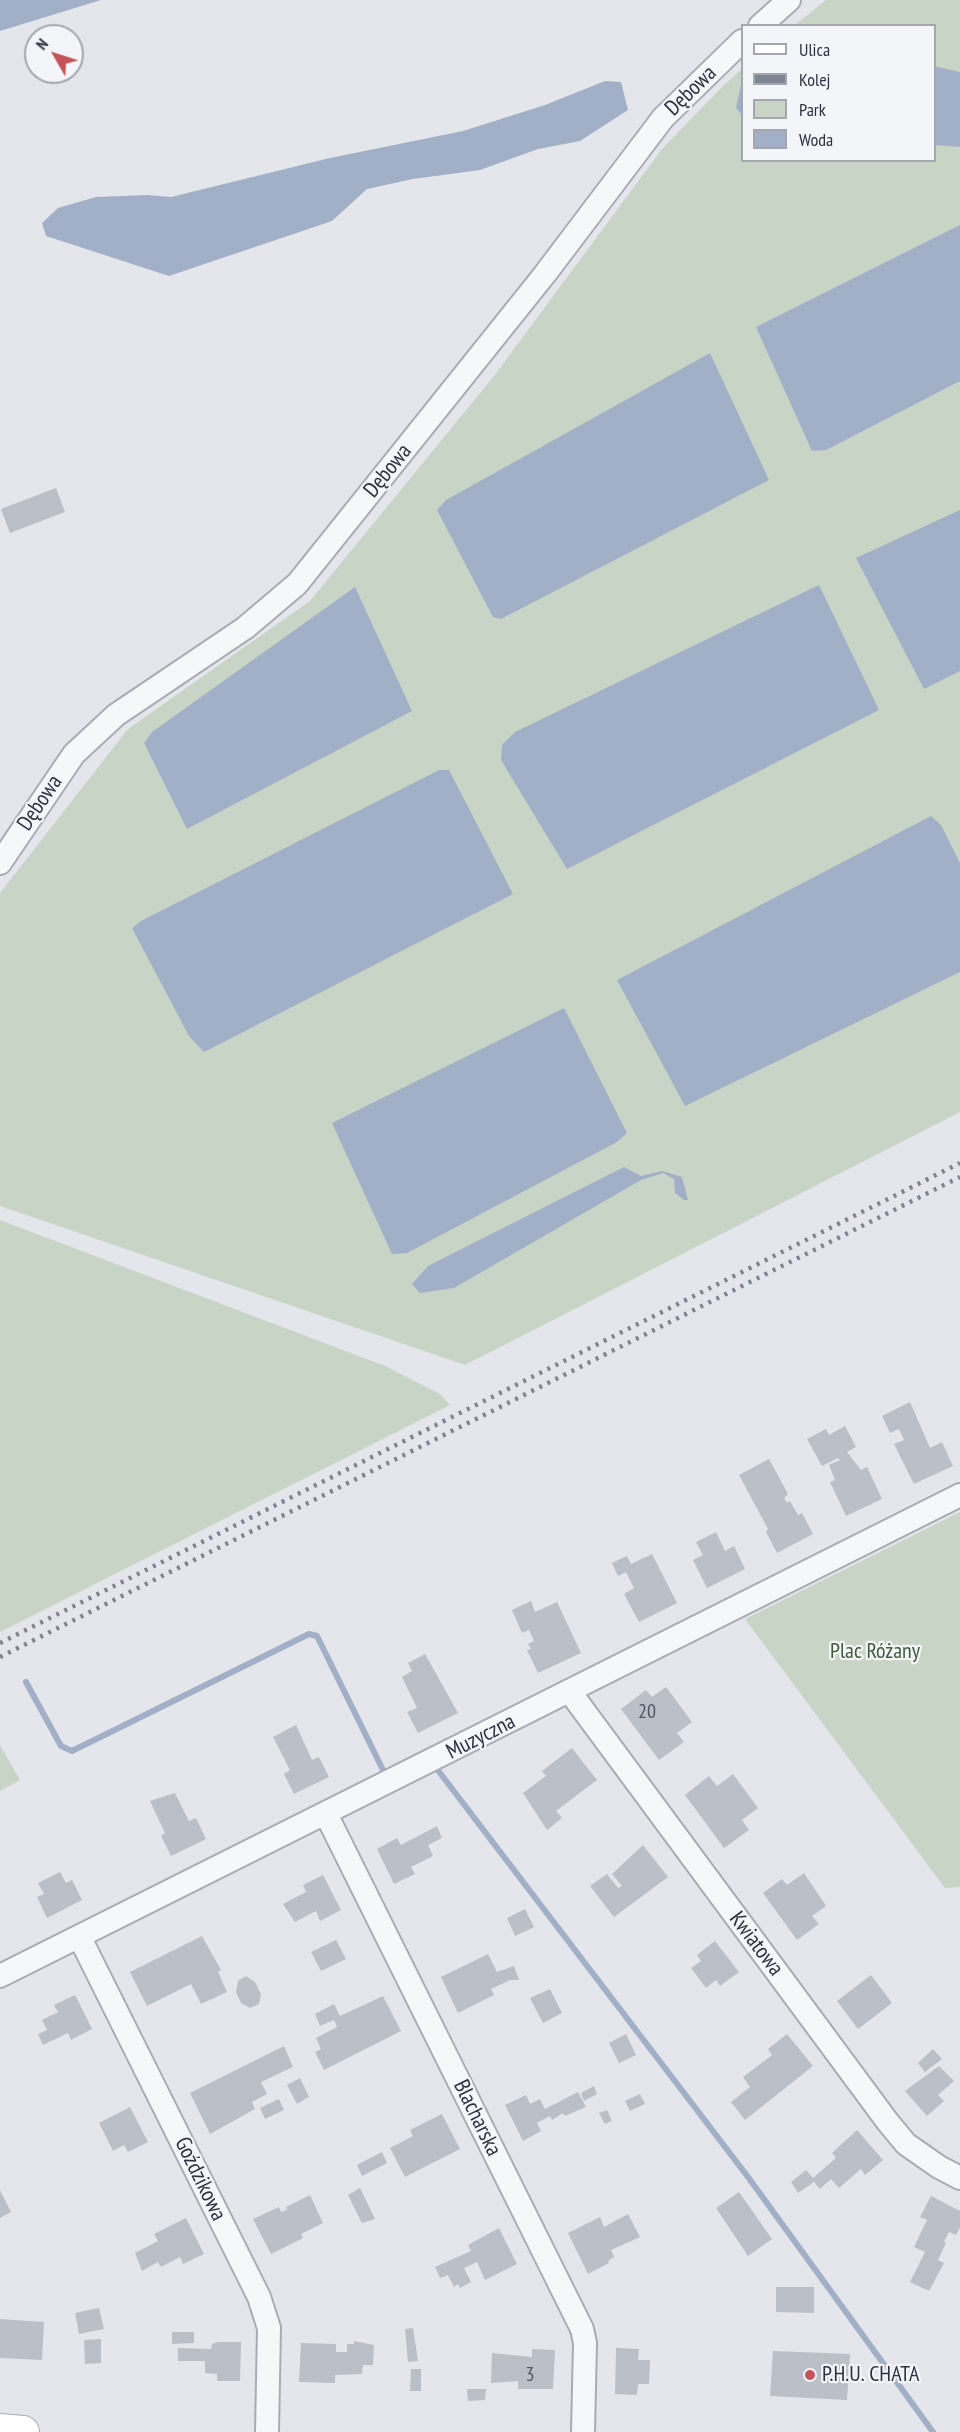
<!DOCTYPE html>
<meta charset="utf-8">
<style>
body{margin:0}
#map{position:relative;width:960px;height:2432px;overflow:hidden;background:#e4e6eb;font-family:"PT Sans Narrow",sans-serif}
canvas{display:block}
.legend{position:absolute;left:741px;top:24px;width:195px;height:138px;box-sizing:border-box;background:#f4f5f8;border:2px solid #a4a7af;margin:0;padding:8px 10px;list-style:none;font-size:18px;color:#2d3242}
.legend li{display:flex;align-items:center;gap:12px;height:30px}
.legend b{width:30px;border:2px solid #a4a7af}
.north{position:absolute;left:24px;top:24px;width:60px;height:60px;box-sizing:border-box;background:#f4f5f8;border:2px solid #a4a7af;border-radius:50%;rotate:309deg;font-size:16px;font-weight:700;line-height:24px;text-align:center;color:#2d3242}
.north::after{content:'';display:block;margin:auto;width:21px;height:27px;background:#c45459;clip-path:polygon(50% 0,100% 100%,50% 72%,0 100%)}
</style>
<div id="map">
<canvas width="960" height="2432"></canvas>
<ul class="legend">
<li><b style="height:8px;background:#fff"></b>Ulica</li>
<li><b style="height:8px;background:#7e8493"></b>Kolej</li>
<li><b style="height:16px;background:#c8d4c6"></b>Park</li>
<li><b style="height:16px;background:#a2b0c7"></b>Woda</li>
</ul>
<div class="north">N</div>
</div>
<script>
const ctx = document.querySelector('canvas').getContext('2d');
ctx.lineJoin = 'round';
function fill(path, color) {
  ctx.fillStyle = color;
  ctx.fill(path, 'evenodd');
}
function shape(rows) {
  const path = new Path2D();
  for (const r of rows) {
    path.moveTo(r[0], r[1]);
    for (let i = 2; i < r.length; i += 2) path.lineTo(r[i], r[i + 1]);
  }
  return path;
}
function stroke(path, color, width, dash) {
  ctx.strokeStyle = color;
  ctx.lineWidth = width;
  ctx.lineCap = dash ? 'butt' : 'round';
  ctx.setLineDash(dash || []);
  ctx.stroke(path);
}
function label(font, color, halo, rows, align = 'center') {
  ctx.font = font + ' "PT Sans Narrow",sans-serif';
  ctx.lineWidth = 4.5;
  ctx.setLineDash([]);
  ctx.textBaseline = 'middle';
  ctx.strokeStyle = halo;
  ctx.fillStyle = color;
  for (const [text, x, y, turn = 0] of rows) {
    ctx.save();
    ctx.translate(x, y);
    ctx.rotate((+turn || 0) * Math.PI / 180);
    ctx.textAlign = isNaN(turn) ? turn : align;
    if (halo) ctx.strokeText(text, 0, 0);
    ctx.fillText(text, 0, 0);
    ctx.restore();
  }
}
fill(shape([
 [826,0,960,0,960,1112,465,1365,0,1206,0,893,128,729,310,601,494,376,662,149,724,85,742,69,742,160,934,160,934,26,795,25],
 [0,1220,385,1366,440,1394,450,1405,0,1632],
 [960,1512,960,1887,945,1888,745,1619],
 [0,1745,20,1780,0,1791]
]), '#c8d4c6');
fill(shape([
 [0,0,101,0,0,31],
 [934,66,960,72,960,147,935,145],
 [742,80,742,115,736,108],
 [605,81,621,82,628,110,580,141,538,149,480,170,413,179,367,189,332,221,169,276,46,236,42,223,58,208,96,197,147,195,171,197,330,158,463,131,545,105],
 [960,225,960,381,826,450,812,451,756,327],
 [710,353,769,480,501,619,493,617,437,510,446,500],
 [960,510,960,671,924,689,856,558],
 [819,585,879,710,567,869,501,760,502,745,515,732],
 [355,587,412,711,187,829,144,743,152,732],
 [439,770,449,770,513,894,204,1052,189,1036,132,928,141,921],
 [931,816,941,825,960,863,960,972,685,1106,617,980],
 [564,1008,627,1133,617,1142,407,1253,392,1254,332,1123],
 [624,1167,641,1176,662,1171,682,1177,688,1200,684,1200,675,1193,674,1179,663,1173,641,1180,454,1288,420,1293,412,1284,428,1266]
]), '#a2b0c7');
stroke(shape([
 [26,1682,61,1746,72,1751,309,1634,317,1636,384,1772],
 [437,1769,748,2177,933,2432]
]), '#a2b0c7', 6);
fill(shape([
 [56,488,65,512,10,533,1,509],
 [910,1402,930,1448,942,1442,953,1466,914,1484,894,1444,904,1440,899,1429,890,1433,882,1416],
 [845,1426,856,1447,847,1452,861,1470,867,1467,882,1499,846,1516,830,1482,835,1480,829,1465,840,1460,838,1458,822,1466,807,1439,826,1429,829,1435],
 [769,1459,788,1494,784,1498,787,1503,790,1501,798,1515,802,1513,813,1534,777,1553,766,1532,768,1529,739,1475],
 [716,1532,725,1551,734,1546,745,1569,707,1588,693,1560,703,1555,696,1542],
 [652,1554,677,1603,639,1622,624,1594,634,1588,626,1572,618,1576,612,1563,627,1556,631,1564],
 [531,1601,535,1612,557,1602,581,1653,538,1673,527,1650,531,1649,528,1644,534,1641,529,1630,522,1633,512,1610],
 [425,1654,458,1713,418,1733,407,1712,417,1708,402,1677,412,1671,408,1663],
 [666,1687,692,1722,677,1733,684,1742,659,1760,621,1709,646,1690,652,1697],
 [296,1725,312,1760,319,1757,329,1777,294,1794,284,1774,290,1770,273,1737],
 [572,1748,597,1780,556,1811,562,1818,547,1830,523,1793,546,1776,542,1771],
 [733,1774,758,1808,742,1820,749,1830,724,1848,685,1795,709,1776,717,1786],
 [175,1793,189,1821,196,1818,206,1839,171,1856,161,1836,165,1833,150,1801],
 [437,1826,442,1838,428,1845,433,1856,411,1867,415,1874,394,1884,377,1849,397,1838,401,1845],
 [643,1845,668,1877,614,1917,590,1886,607,1874,618,1888,622,1886,612,1874],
 [60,1872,66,1883,72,1880,82,1900,47,1918,37,1897,44,1894,38,1883],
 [804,1873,826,1906,812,1916,819,1924,797,1940,763,1893,782,1879,787,1885],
 [323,1875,341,1910,320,1921,316,1911,295,1922,283,1904,306,1892,303,1885],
 [525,1909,534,1927,515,1936,507,1918],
 [202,1936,221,1970,218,1972,227,1992,201,2004,191,1984,147,2006,130,1972],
 [336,1940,346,1959,321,1971,311,1952],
 [715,1941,739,1972,720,1986,716,1980,706,1988,691,1968,701,1961,697,1955],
 [488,1954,497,1972,514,1966,519,1980,510,1980,491,1989,494,1995,458,2013,441,1977],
 [871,1975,892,2003,858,2029,837,2001],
 [246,1976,255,1982,261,1994,259,2004,250,2008,241,2003,236,1992,238,1981],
 [550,1989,562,2013,543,2023,530,1998],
 [75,1995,92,2029,71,2040,68,2033,43,2045,38,2034,47,2030,42,2020,58,2012,54,2005],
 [383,1996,401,2031,324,2070,315,2052,321,2049,316,2038,337,2027,334,2020,320,2026,315,2014,334,2004,340,2016],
 [626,2034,636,2055,619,2063,609,2043],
 [787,2034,813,2066,745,2120,731,2102,750,2087,743,2077,772,2055,768,2049],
 [284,2046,293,2067,261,2082,267,2094,252,2102,255,2109,210,2134,190,2093],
 [933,2049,942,2059,925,2072,918,2063],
 [939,2066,954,2081,938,2095,944,2101,927,2116,905,2091],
 [300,2078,309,2097,297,2104,287,2085],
 [594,2086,597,2094,584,2101,581,2093],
 [578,2092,586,2107,565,2116,563,2113,552,2120,550,2116,537,2123,541,2131,523,2141,505,2105,526,2095,530,2104,540,2099,545,2109],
 [640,2094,645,2104,630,2111,625,2101],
 [279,2099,284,2110,265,2119,260,2108],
 [130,2107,148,2142,128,2152,124,2145,113,2151,99,2123],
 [607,2110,612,2121,605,2124,599,2113],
 [442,2114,460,2149,405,2177,390,2148,413,2136,410,2130],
 [857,2130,883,2160,865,2175,861,2169,839,2188,831,2179,820,2189,814,2182,798,2193,791,2182,806,2170,813,2178,836,2158,832,2153],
 [382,2152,387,2163,362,2176,357,2165],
 [360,2188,375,2219,362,2223,348,2195],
 [0,2190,11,2212,0,2218],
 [739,2192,772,2239,748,2256,716,2208],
 [310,2195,323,2223,301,2234,303,2238,271,2254,253,2219,279,2207,281,2212,287,2210,286,2207],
 [931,2196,960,2211,960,2227,956,2235,949,2232,944,2242,946,2243,938,2260,944,2263,929,2291,910,2282,925,2252,914,2247,927,2220,920,2217],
 [628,2214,640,2237,611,2250,614,2257,608,2261,609,2263,588,2274,568,2233,600,2217,604,2227],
 [186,2218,204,2254,183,2264,180,2257,161,2267,158,2262,142,2271,135,2253,158,2241,154,2234],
 [499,2228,517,2264,485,2280,477,2262,464,2268,471,2282,460,2288,458,2284,454,2287,448,2275,440,2278,435,2267,471,2251,468,2245],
 [776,2287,814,2287,814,2313,776,2312],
 [99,2308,104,2329,79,2334,75,2313],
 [0,2319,44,2322,42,2360,0,2358],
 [413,2328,418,2361,408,2362,405,2329],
 [172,2332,194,2332,194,2343,172,2344],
 [101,2339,101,2363,85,2364,84,2340],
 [354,2341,374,2345,373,2365,363,2365,362,2374,335,2375,335,2383,299,2382,301,2343,336,2344,336,2352,347,2352,347,2344,354,2344],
 [218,2342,241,2342,240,2381,217,2381,217,2374,205,2373,205,2361,178,2361,178,2348,211,2349,212,2344],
 [616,2348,639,2349,638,2360,650,2360,649,2384,638,2384,637,2395,615,2394],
 [532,2349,555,2350,553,2389,518,2389,518,2381,491,2383,492,2353,532,2357],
 [773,2351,850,2354,847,2400,770,2396],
 [411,2369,421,2369,421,2391,410,2391],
 [467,2389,486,2389,485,2400,468,2401]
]), '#bbbfc7');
const street = shape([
 [760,26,789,0],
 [0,863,74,754,116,715,245,628,297,584,545,274,663,118,742,41],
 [570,1692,887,2121,906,2144,939,2167,960,2178],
 [326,1814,582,2329,585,2343,583,2432],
 [80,1938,259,2297,269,2328,267,2432],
 [0,1976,960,1495]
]);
const secondary = shape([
 [0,2430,23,2432]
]);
stroke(street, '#a9acb5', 26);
stroke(secondary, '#a9acb5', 34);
stroke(street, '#f6f7f9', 22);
stroke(secondary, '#fff', 32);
stroke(shape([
 [0,1643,960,1163],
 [0,1657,960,1177]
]), '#7e8493', 4.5, [3, 6]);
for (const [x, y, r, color] of [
 [810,2375,6,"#c45459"]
]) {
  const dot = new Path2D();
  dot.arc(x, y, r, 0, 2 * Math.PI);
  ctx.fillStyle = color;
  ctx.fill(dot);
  stroke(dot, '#f4f5f8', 2);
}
label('20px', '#505563', null, [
 ["20",647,1712],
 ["3",530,2375]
]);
label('22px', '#2d3242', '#f4f5f8', [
 ["Dębowa",691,91,-44],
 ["Dębowa",388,471,-51],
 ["Dębowa",40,803,-56],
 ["Muzyczna",481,1737,-27],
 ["Kwiatowa",756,1944,53],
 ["Blacharska",477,2118,64],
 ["Goździkowa",200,2179,64]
]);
label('22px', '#3e5c3b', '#f4f5f8', [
 ["Plac Różany",875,1652]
]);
label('22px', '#2d3242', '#f4f5f8', [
 ["P.H.U. CHATA",822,2375]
], 'left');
</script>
